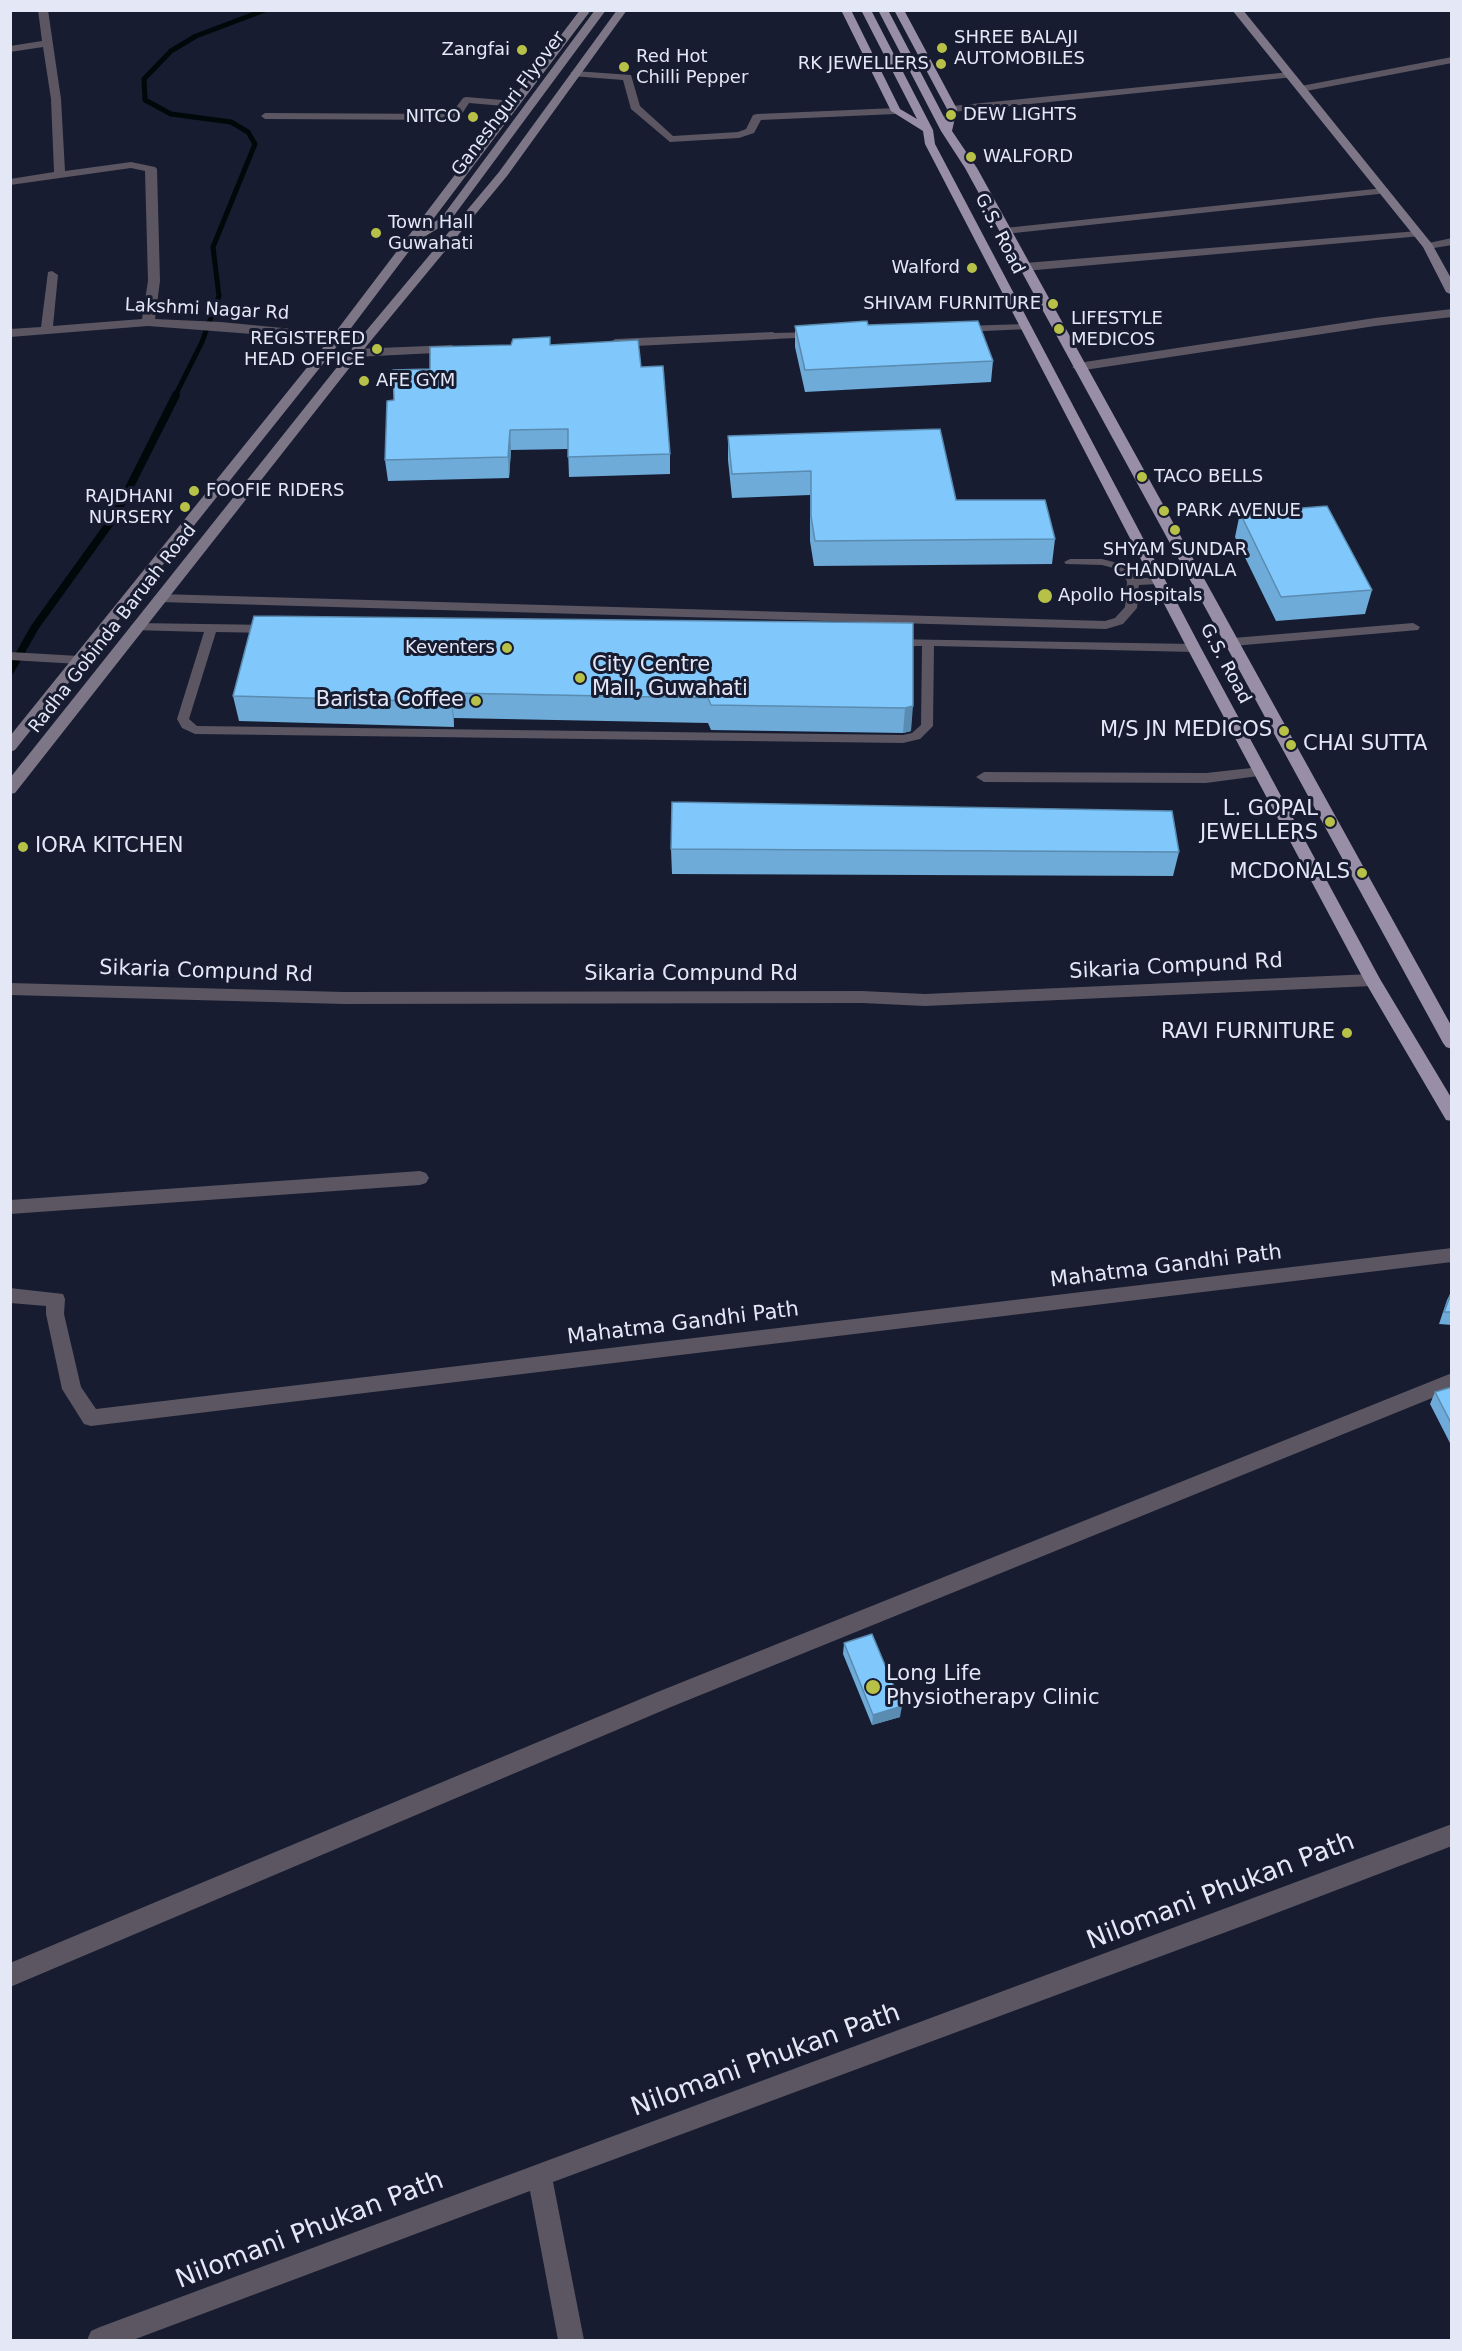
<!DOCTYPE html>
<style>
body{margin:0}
#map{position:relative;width:1462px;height:2351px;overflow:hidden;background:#171c31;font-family:"DejaVu Sans",sans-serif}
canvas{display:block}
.frame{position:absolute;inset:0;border:12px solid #e4e8f6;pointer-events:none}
</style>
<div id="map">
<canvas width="1462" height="2351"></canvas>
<div class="frame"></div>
</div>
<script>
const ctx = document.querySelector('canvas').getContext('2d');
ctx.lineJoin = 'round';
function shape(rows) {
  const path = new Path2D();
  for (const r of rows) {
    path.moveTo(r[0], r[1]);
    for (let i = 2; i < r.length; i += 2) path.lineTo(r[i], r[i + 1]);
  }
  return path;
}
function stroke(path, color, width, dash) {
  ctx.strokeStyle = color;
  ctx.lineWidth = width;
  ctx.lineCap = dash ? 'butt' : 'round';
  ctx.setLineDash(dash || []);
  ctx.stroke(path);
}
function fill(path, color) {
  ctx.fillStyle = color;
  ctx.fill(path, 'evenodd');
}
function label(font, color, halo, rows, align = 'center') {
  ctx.font = font + ' "DejaVu Sans",sans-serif';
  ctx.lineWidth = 6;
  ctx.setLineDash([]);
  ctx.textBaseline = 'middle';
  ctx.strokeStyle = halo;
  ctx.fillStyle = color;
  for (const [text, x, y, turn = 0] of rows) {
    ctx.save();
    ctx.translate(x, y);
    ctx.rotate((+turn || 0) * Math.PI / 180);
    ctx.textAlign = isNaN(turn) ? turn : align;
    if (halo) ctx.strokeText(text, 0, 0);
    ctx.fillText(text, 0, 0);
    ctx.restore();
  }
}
stroke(shape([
 [175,396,202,342,219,296,213,247,255,144,248,132,231,122,171,114,145,100,144,79,171,51,196,36,265,10]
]), '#00080a', 5);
stroke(shape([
 [10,671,35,627,115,516,176,395]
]), '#00080a', 8);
fill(shape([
 [466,97,515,101,519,104,515,107,469,103,460,117,452,120,265,119,261,116,265,113,451,114,463,98,466,97],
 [1025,324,1029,325,1029,329,962,332,957,329,962,326,1025,324],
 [815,332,820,335,819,337,773,339,768,336,773,333,815,332],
 [1070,559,1102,559,1125,565,1137,578,1159,578,1165,581,1159,584,1139,585,1138,591,1166,590,1172,594,1166,598,1138,598,1137,608,1123,624,1106,629,159,602,153,598,159,594,1105,621,1115,618,1125,607,1127,582,1125,577,1117,569,1102,565,1066,564,1064,562,1070,559],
 [136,623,271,625,277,629,271,633,216,632,189,719,197,726,903,735,912,733,921,725,922,646,892,646,888,645,888,639,1194,644,1200,648,1194,652,934,646,933,726,920,739,903,743,195,734,182,728,177,719,204,632,132,630,130,627,136,623]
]), '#5b5661');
fill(shape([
 [38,10,48,10,61,99,65,171,131,162,155,167,157,169,160,281,155,319,221,322,365,336,371,340,369,343,148,326,10,337,10,329,41,327,48,272,52,271,58,275,53,326,142,319,148,281,145,171,131,168,10,185,10,179,54,172,51,99,43,47,10,52,10,46,42,41,38,10],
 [1452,57,1452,63,1301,92,1296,89,1301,86,1452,57],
 [575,71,631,75,640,106,673,136,738,132,746,129,753,115,757,114,896,108,901,111,896,114,761,120,754,133,739,138,670,142,631,109,623,80,571,76,571,72,575,71],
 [1290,72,1295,75,1294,77,952,112,947,109,952,106,1290,72],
 [1384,188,1388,189,1388,193,1005,234,999,231,1005,228,1384,188],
 [1418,231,1424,234,1422,236,1025,271,1019,267,1025,263,1418,231],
 [1452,238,1452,245,1428,249,1422,246,1424,244,1452,238],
 [1452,309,1452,317,1375,326,1078,371,1072,367,1078,363,1375,318,1452,309],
 [773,332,779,336,777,339,615,347,609,343,615,339,773,332],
 [452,345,458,349,456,352,355,357,349,353,355,349,452,345],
 [1413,623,1420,627,1418,630,1233,646,1226,642,1233,638,1413,623],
 [10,652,79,656,86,660,79,664,10,660,10,652],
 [1261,767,1269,772,1266,775,1206,783,984,782,976,777,984,772,1206,773,1261,767],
 [1372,974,1378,976,1380,980,1378,984,1372,986,925,1006,862,1003,344,1004,10,995,10,983,344,992,862,991,925,994,1372,974],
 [420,1171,426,1173,429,1178,426,1183,420,1185,10,1214,10,1200,420,1171],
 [1452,1248,1452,1262,91,1426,84,1424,62,1389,46,1314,46,1306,10,1303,10,1288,63,1294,65,1299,64,1314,81,1387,96,1409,1452,1248],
 [1452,1373,1452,1390,671,1707,10,1987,10,1963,655,1693,1452,1373],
 [1452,1824,1452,1846,1245,1925,553,2182,584,2340,558,2340,530,2191,133,2340,87,2340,91,2331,100,2327,1452,1824]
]), '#5b5661');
fill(shape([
 [580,10,591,10,428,226,442,217,595,10,606,10,450,221,416,242,342,340,15,750,10,752,10,736,334,334,580,10],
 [617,10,627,10,507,176,369,343,15,793,10,794,10,778,361,337,499,172,617,10],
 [1232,10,1243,10,1432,244,1452,280,1452,295,1446,292,1423,247,1232,10]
]), '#7d7687');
fill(shape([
 [841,10,851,10,900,109,917,119,861,10,871,10,933,130,935,144,1201,648,1380,979,1452,1099,1452,1121,1446,1120,1364,980,1187,648,925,144,923,131,891,111,841,10],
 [878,10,888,10,944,117,947,109,894,10,904,10,957,109,952,131,977,168,1452,1027,1452,1049,1446,1047,1443,1043,965,168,941,131,878,10]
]), '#988ea5');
fill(shape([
 [868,325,993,361,991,382,805,392,795,347,795,326],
 [551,345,641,367,670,454,670,474,569,477,568,449,511,450,509,478,388,481,385,460,394,400,430,369],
 [728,436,956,500,1055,539,1052,564,814,566,810,541,810,495,732,498,728,460],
 [1240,513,1372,590,1365,614,1276,621,1235,537],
 [913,623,911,731,903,733,711,730,708,723,454,718,454,727,239,721,233,696],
 [671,849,1179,852,1173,876,672,874],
 [1452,1290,1452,1325,1439,1324,1447,1300],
 [1452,1387,1452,1447,1430,1404,1435,1392],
 [844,1643,900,1717,872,1725,843,1654]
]), '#6eabd8');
fill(shape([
 [510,430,511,450,509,478,508,457],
 [451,693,454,718,454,727,451,702],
 [913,706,911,731,903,733,905,708],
 [902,1706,900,1717,872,1725,873,1715]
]), '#5a8bb0');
const building = shape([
 [867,321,868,325,978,321,993,361,805,370,795,326,867,321],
 [550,337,550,345,638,340,641,367,663,366,670,454,568,457,568,429,510,430,508,457,385,460,387,401,394,400,393,370,430,369,430,347,511,345,513,339,550,337],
 [940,429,956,500,1045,500,1055,539,815,541,811,516,811,471,732,474,728,436,940,429],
 [1327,506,1372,590,1281,597,1240,513,1327,506],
 [254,616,913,623,913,706,905,708,711,705,708,698,451,693,451,702,233,696,254,616],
 [672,802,1172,811,1179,852,671,849,672,802],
 [1452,1291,1452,1312,1444,1312,1452,1291],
 [1452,1387,1452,1425,1435,1392,1452,1387],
 [872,1634,902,1706,873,1715,844,1643,872,1634]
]);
fill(building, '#80c7fb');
stroke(building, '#5a8bb0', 1.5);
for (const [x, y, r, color] of [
 [942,48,6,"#b8c147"],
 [522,50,6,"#b8c147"],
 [941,64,6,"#b8c147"],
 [624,67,6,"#b8c147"],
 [951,115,6,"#b8c147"],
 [473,117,6,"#b8c147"],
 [971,157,6,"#b8c147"],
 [376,233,6,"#b8c147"],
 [972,268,6,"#b8c147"],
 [1053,304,6,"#b8c147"],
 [1059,329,6,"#b8c147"],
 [377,349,6,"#b8c147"],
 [364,381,6,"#b8c147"],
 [1142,477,6,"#b8c147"],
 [194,491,6,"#b8c147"],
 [185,507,6,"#b8c147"],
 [1164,511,6,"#b8c147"],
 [1175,530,6,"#b8c147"],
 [1045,596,8,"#b8c147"],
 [507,648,6,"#b8c147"],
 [580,678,6,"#b8c147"],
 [476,701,6,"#b8c147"],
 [1284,731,6,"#b8c147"],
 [1291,745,6,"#b8c147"],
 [1330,822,6,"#b8c147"],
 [23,847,6,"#b8c147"],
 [1362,873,6,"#b8c147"],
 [1347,1033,6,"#b8c147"],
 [873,1687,8,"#b8c147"]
]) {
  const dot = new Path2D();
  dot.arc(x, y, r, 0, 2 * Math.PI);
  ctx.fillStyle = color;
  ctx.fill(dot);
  stroke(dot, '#171c31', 2);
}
label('18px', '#e4e8f6', '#171c31', [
 ["SHREE BALAJI",954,38],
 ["AUTOMOBILES",954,59],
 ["Zangfai",510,50,"right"],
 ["Red Hot",636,57],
 ["Chilli Pepper",636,78],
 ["RK JEWELLERS",929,64,"right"],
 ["DEW LIGHTS",963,115],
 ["NITCO",461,117,"right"],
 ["WALFORD",983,157],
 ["Town Hall",388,223],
 ["Guwahati",388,244],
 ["Walford",960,268,"right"],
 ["SHIVAM FURNITURE",1041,304,"right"],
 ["LIFESTYLE",1071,319],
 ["MEDICOS",1071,340],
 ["REGISTERED",365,339,"right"],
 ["HEAD OFFICE",365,360,"right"],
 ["AFE GYM",376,381],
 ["TACO BELLS",1154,477],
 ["FOOFIE RIDERS",206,491],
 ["RAJDHANI",173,497,"right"],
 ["NURSERY",173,518,"right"],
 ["PARK AVENUE",1176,511],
 ["SHYAM SUNDAR",1175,550,"center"],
 ["CHANDIWALA",1175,571,"center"],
 ["Apollo Hospitals",1058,596],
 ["Keventers",495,648,"right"]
], 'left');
label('18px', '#e4e8f6', '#171c31', [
 ["Ganeshguri Flyover",509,104,-53],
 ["G.S. Road",999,234,63],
 ["Lakshmi Nagar Rd",207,310,3],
 ["Radha Gobinda Baruah Road",113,629,-52],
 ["G.S. Road",1225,664,62]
]);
label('21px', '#e4e8f6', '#171c31', [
 ["City Centre",592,666,"left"],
 ["Mall, Guwahati",592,690,"left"],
 ["Barista Coffee",464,701],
 ["M/S JN MEDICOS",1272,731],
 ["CHAI SUTTA",1303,745,"left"],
 ["L. GOPAL",1318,810],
 ["JEWELLERS",1318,834],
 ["IORA KITCHEN",35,847,"left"],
 ["MCDONALS",1350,873],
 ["RAVI FURNITURE",1335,1033],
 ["Long Life",886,1675,"left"],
 ["Physiotherapy Clinic",886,1699,"left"]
], 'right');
label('21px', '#e4e8f6', '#171c31', [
 ["Sikaria Compund Rd",1176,967,-3],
 ["Sikaria Compund Rd",206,972,2],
 ["Sikaria Compund Rd",691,975],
 ["Mahatma Gandhi Path",1166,1267,-7],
 ["Mahatma Gandhi Path",683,1324,-7]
]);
label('26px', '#e4e8f6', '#171c31', [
 ["Nilomani Phukan Path",1221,1892,-21],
 ["Nilomani Phukan Path",766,2061,-20],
 ["Nilomani Phukan Path",310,2231,-21]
]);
</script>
